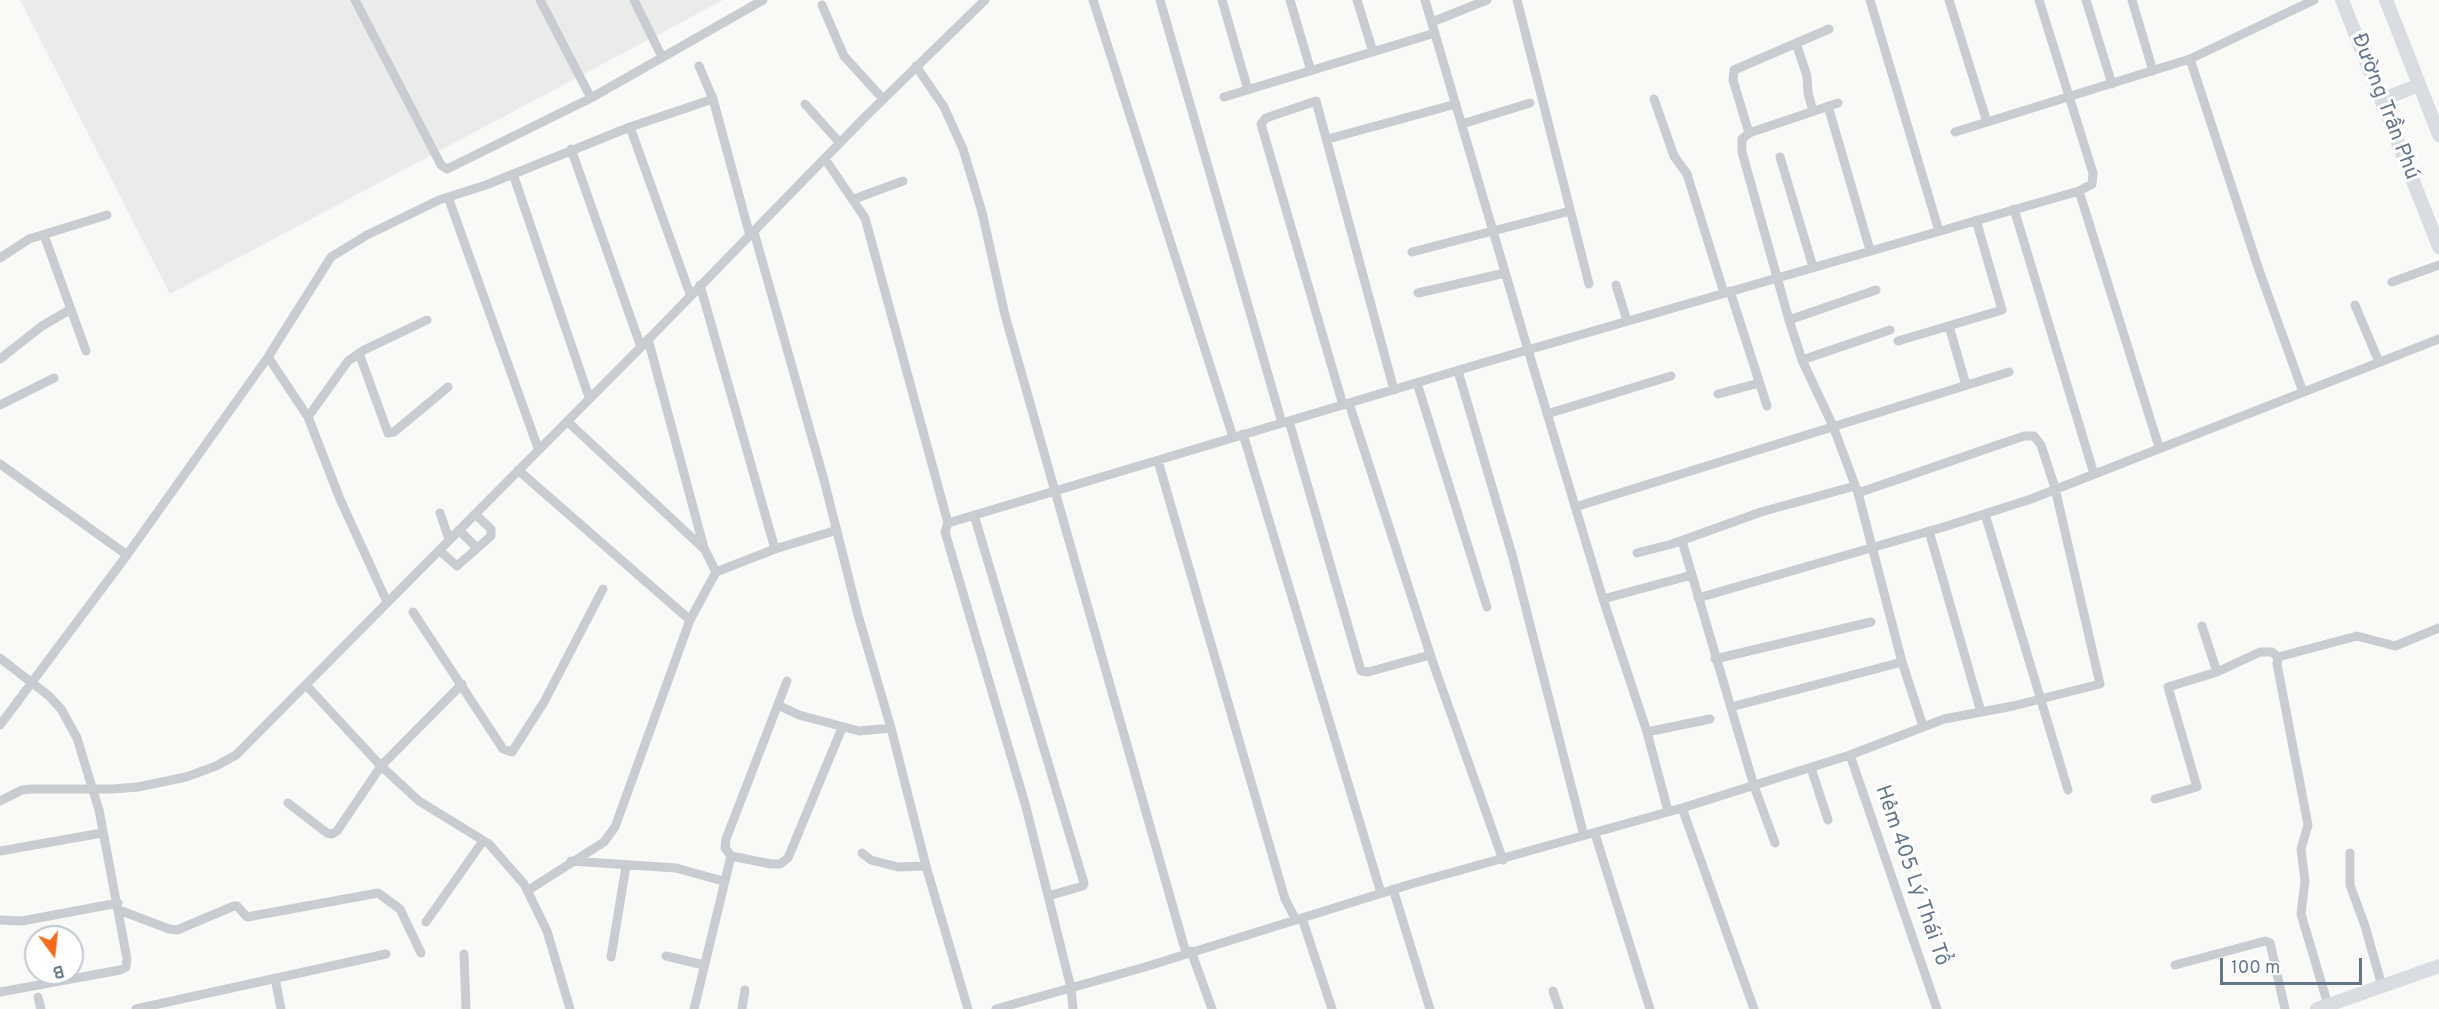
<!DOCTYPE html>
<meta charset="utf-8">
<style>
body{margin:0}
#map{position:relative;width:2439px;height:1009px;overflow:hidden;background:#f9faf7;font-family:Overpass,sans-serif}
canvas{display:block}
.north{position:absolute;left:24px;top:925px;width:60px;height:60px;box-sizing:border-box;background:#fff;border:2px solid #c1c8d1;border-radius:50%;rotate:165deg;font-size:16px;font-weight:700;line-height:24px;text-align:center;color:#65768b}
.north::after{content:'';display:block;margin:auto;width:21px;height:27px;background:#f5691c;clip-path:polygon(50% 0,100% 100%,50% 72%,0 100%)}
.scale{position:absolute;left:2220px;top:958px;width:142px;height:27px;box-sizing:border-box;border:3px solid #65768b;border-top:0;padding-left:8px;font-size:18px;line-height:21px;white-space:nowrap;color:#65768b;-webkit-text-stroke:4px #fff;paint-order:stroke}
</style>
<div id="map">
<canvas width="2439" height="1009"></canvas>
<div class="north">B</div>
<div class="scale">100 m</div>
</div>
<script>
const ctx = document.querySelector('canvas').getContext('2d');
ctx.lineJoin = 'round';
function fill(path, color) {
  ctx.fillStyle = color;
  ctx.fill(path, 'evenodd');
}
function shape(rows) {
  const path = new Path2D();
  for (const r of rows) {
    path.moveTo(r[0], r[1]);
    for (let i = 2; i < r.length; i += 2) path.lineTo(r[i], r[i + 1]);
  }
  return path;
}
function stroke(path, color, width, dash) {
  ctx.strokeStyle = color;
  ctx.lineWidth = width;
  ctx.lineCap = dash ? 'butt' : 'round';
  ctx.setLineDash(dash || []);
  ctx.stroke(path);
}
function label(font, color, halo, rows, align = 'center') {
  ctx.font = font + ' Overpass,sans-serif';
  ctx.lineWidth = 6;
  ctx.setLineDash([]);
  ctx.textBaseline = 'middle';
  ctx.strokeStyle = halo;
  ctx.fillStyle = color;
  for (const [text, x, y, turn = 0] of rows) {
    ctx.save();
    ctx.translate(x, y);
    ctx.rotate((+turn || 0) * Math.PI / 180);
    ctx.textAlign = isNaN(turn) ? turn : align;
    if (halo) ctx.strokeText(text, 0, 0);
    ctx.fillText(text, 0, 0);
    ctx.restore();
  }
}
fill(shape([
 [20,0,723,0,170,294]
]), '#eaebea');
stroke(shape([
 [355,0,441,165,447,169,591,98,763,0],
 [540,0,591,98],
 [634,0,662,57],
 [1093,0,1233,437],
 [1160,0,1282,423],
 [1222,0,1248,90],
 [1290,0,1311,71],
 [1357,0,1373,52],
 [1425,0,1528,350,1603,599,1647,732,1668,811],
 [1517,0,1589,284],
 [1870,0,1939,231],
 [1949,0,1987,122],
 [2086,0,2112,84],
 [2132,0,2153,71],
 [822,5,844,56,883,99],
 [1432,22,1487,0],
 [1829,29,1734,70,1733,80,1749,133,1742,139,1742,152,1789,320,1802,360,1833,426,1858,493,1902,662,1923,726],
 [1796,43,1807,76,1808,93,1813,111],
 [2190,59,2259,270,2303,392],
 [699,66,713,99,750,236],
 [916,66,944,107,963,149,982,212,1005,315,1186,953],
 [1224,97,1435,33],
 [1654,99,1674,156,1687,174,1724,293],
 [805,104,840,143],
 [1828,106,1870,250],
 [1462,124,1530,103],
 [630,127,690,294],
 [1955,132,2190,59,2314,0],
 [1749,133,1838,103],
 [1328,139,1456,104],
 [571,149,641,347],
 [1780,157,1813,267],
 [825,159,865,218,948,523,945,532,1026,807,1071,988,1073,1009],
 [513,174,589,397],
 [2079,191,2159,447],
 [448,197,538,448],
 [854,199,903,181],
 [2014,209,2094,474],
 [754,232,824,480,858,615,891,728,926,866,968,1009],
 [44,235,86,351],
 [1412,252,1570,211],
 [0,258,29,239,107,215],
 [2392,282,2439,265],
 [700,285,775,549],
 [1616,285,1627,321],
 [1730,291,1767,406],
 [1418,293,1505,273],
 [2355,305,2379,362],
 [1789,320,1876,290],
 [1949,326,1966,385],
 [648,339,704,548,716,572],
 [1898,341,2002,310,1976,220],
 [359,353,388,433,394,432,448,387],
 [268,357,308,417,340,499,387,602],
 [0,359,42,326,71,309],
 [1802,360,1890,330],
 [1458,371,1513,558,1584,836],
 [1417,383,1487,607],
 [1718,394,1759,383],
 [1349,403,1432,660,1503,860],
 [0,405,54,378],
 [1343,405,1261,124,1266,118,1316,101,1394,390],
 [1547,414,1671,376],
 [308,417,348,361,364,350,427,320],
 [567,421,703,548],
 [1289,421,1361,671,1368,672,1430,655],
 [1243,434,1381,893],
 [1158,461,1285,899,1296,920],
 [0,464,127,555],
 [518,470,690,620],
 [1575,507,2009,372],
 [440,513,449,539],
 [1985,514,2068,790],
 [974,515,1084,883,1083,886,1048,896],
 [948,523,1486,362,2079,191,2092,184,2093,173,2039,0],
 [459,530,477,548],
 [1929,531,1981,712],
 [1682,541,1692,575],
 [439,550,457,566,491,536,491,529,475,514],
 [1637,553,1672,544,1761,512,1855,486],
 [1698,598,1947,526,2031,499,2439,339],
 [1603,599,1692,575,1754,786,1775,843],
 [413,612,503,749,512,752,544,702,603,589],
 [2202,626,2217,672],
 [2278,657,2277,664,2308,825,2301,849,2305,881,2301,914,2328,1005],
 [2278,657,2357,636,2395,646,2439,628],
 [0,658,49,696,61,709,77,738,99,810,127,959,126,967,120,970,0,992],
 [1715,659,1871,622],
 [787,681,726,839,725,848,731,856,771,864,780,864,788,858,842,728],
 [306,685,381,766,419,801,489,844,524,884,547,931,570,1009],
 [778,705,799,715,859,731,891,728],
 [1731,707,1902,662],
 [0,725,127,555,268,357,331,257,367,235,439,200,486,185,630,127,713,99],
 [1647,732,1710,719],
 [1850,755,1937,1009],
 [1811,768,1828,820],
 [2155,799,2197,787,2168,687,2217,672,2260,652,2272,652,2278,657],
 [0,801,22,790,32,789,113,789,138,787,186,777,216,766,236,755,641,347,866,116,985,0],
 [288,803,327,833,332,834,337,831,381,766,462,684],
 [1682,808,1754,1009],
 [1595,834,1650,1009],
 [0,851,102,833],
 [862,853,871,860,898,867,926,866],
 [2350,853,2350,885,2365,926,2382,986],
 [571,861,676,868,723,881],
 [1393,889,1430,1009],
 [527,891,604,842,615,827,690,620,716,572,775,549,837,530],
 [119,910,169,929,177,930,234,906,237,906,247,917,378,893,400,909,421,953],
 [1302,918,1332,1009],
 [0,920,22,921,118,903],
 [426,922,483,841],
 [1191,951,1212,1009],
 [464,954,466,1009],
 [666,956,704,965],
 [611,957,626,866],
 [2175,965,2265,941,2270,943,2285,1009],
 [275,978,281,1009],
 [1553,991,1559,1009],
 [38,997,41,1009],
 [136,1009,386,954],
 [694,1009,731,856],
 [742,1009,745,990],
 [996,1009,1145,967,1411,884,1682,808,1850,755,1944,719,2013,706,2100,684,2055,488,2041,445,2034,436,2024,436,1858,493]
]), '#c9ccd1', 9);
stroke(shape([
 [2342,0,2439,247],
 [2386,0,2439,135],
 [2381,100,2419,85],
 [2317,1009,2439,966]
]), '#d9dde2', 14);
label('21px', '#65768b', '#fff', [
 ["Đường Trần Phú",2384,107,69],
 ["Hẻm 405 Lý Thái Tổ",1911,876,71]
]);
</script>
